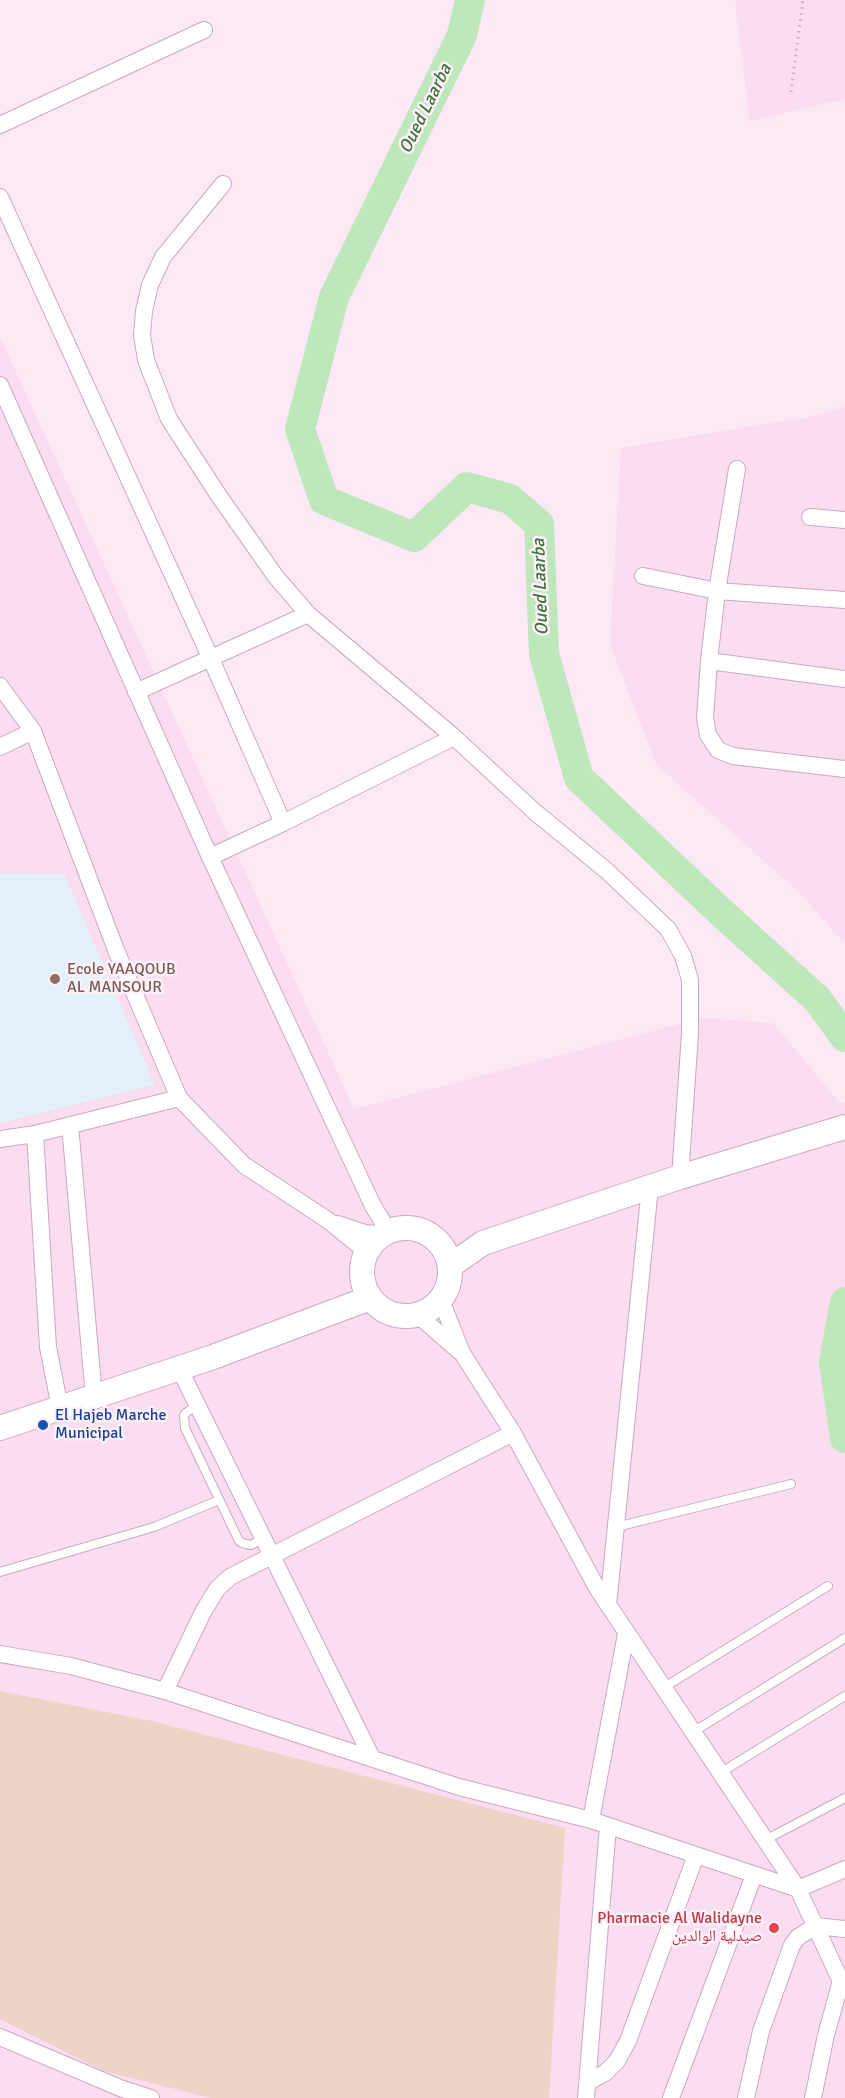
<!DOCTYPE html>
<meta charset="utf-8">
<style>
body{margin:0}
canvas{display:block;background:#fde9f5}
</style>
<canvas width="845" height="2098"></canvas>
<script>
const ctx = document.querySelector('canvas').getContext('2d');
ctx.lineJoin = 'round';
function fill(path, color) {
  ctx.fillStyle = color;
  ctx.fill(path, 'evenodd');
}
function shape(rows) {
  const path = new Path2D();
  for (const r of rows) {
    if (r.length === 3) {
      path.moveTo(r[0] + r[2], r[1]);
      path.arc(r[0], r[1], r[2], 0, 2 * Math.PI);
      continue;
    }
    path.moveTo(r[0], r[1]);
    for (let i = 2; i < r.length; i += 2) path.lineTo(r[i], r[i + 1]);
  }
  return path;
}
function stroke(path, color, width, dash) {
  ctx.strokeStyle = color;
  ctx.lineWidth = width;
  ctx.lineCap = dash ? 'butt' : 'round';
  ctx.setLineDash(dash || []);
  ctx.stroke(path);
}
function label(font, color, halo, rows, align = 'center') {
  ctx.font = font + ' Signika,"Noto Naskh Arabic",sans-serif';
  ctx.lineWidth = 5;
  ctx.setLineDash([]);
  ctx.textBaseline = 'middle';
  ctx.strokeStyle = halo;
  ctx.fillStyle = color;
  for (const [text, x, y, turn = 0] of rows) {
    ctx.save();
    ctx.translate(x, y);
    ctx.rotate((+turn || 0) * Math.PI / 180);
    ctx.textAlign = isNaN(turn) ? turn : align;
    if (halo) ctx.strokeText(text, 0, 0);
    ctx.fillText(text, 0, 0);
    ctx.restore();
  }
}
fill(shape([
 [735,0,845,0,845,99,750,121],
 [0,337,354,1109,703,1018,773,1023,840,1103,845,1102,845,2098,0,2098],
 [845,407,845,944,802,895,656,764,610,644,621,448,810,417]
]), '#faddef');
fill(shape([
 [0,873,64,874,155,1085,0,1123]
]), '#e5f1fa');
fill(shape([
 [0,1691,152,1721,565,1828,549,2098,211,2098,104,2071,0,2019]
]), '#ecd5c6');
stroke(shape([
 [470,0,462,35,334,297,300,429,324,500,414,537,467,487,510,499,539,524,544,654,579,778,724,915,817,999,845,1037],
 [845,1302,834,1362,845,1438]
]), '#bee8bc', 30);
const lane = shape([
 [198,1405,187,1412,184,1415,185,1428,239,1541,242,1543,251,1545,264,1538],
 [616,1527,791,1484],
 [0,1572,154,1527,219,1500],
 [663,1688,828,1586],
 [693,1732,845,1638],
 [720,1773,845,1696],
 [765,1840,845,1798]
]);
const street = shape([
 [0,125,204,30],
 [223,184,163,257,150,285,144,311,142,335,146,360,169,419,219,496,276,577,308,614,454,737,535,812,607,871,668,929,683,956,690,980,690,1034,680,1177],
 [0,197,211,659,283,823],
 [0,385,210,857,373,1206,389,1232],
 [737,469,717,591,709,661,705,718,708,735,718,750,733,756,845,769],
 [810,517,845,520],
 [643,576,717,591,845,600],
 [709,661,845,679],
 [0,686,33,731,116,950,179,1098,244,1165,329,1221,367,1252],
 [136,692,308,614],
 [0,747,33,731],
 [210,857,283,823,454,737],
 [70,1125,94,1397],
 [35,1134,48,1347,60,1408],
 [0,1139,35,1134,179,1098],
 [338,1224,365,1233,383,1235],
 [441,1300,462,1353,513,1433,597,1588,798,1889,845,1990],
 [418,1315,459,1351],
 [179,1368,372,1758],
 [608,1605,650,1187],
 [0,1654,71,1666,165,1691,459,1787,591,1820,798,1889,845,1869],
 [165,1691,203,1612,217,1589,230,1577,513,1433],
 [591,1820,626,1634],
 [0,2037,120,2088,151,2098],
 [588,2082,605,2073,617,2061,628,2041,696,1855],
 [586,2098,608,1826],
 [671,2098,754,1875],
 [746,2098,761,2031,792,1945,798,1937,816,1926,845,1929],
 [813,2098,826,2035,841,1981]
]);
const secondary = shape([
 [406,1272,44],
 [450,1266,483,1243,680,1177,845,1127],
 [0,1428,213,1357,370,1298]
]);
stroke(lane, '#cca8c3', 10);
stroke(street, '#cca8c3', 18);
stroke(secondary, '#cfa6c5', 26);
stroke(shape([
 [791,92,803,0]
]), '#daa2ce', 3, [1.5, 4.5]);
stroke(lane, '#fff', 8);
stroke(street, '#fff', 16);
stroke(secondary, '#fff', 24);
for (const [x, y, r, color] of [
 [55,979,6,"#8d6e63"],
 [43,1425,6,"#1a4fb4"],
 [774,1928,6,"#e0444e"]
]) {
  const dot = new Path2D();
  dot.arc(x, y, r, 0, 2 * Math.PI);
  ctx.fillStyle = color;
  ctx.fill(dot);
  stroke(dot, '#fff0f9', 2);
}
label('16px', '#785e54', '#fff0f9', [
 ["Ecole YAAQOUB",67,970],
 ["AL MANSOUR",67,988]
], 'left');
label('16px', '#164399', '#fff0f9', [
 ["El Hajeb Marche",55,1416],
 ["Municipal",55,1434]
], 'left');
label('16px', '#be3a42', '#fff0f9', [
 ["Pharmacie Al Walidayne",762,1919],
 ["صيدلية الوالدين",762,1937]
], 'right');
label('italic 18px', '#3c773a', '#fff0f9', [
 ["Oued Laarba",426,109,-64],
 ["Oued Laarba",541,587,-92]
]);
</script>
